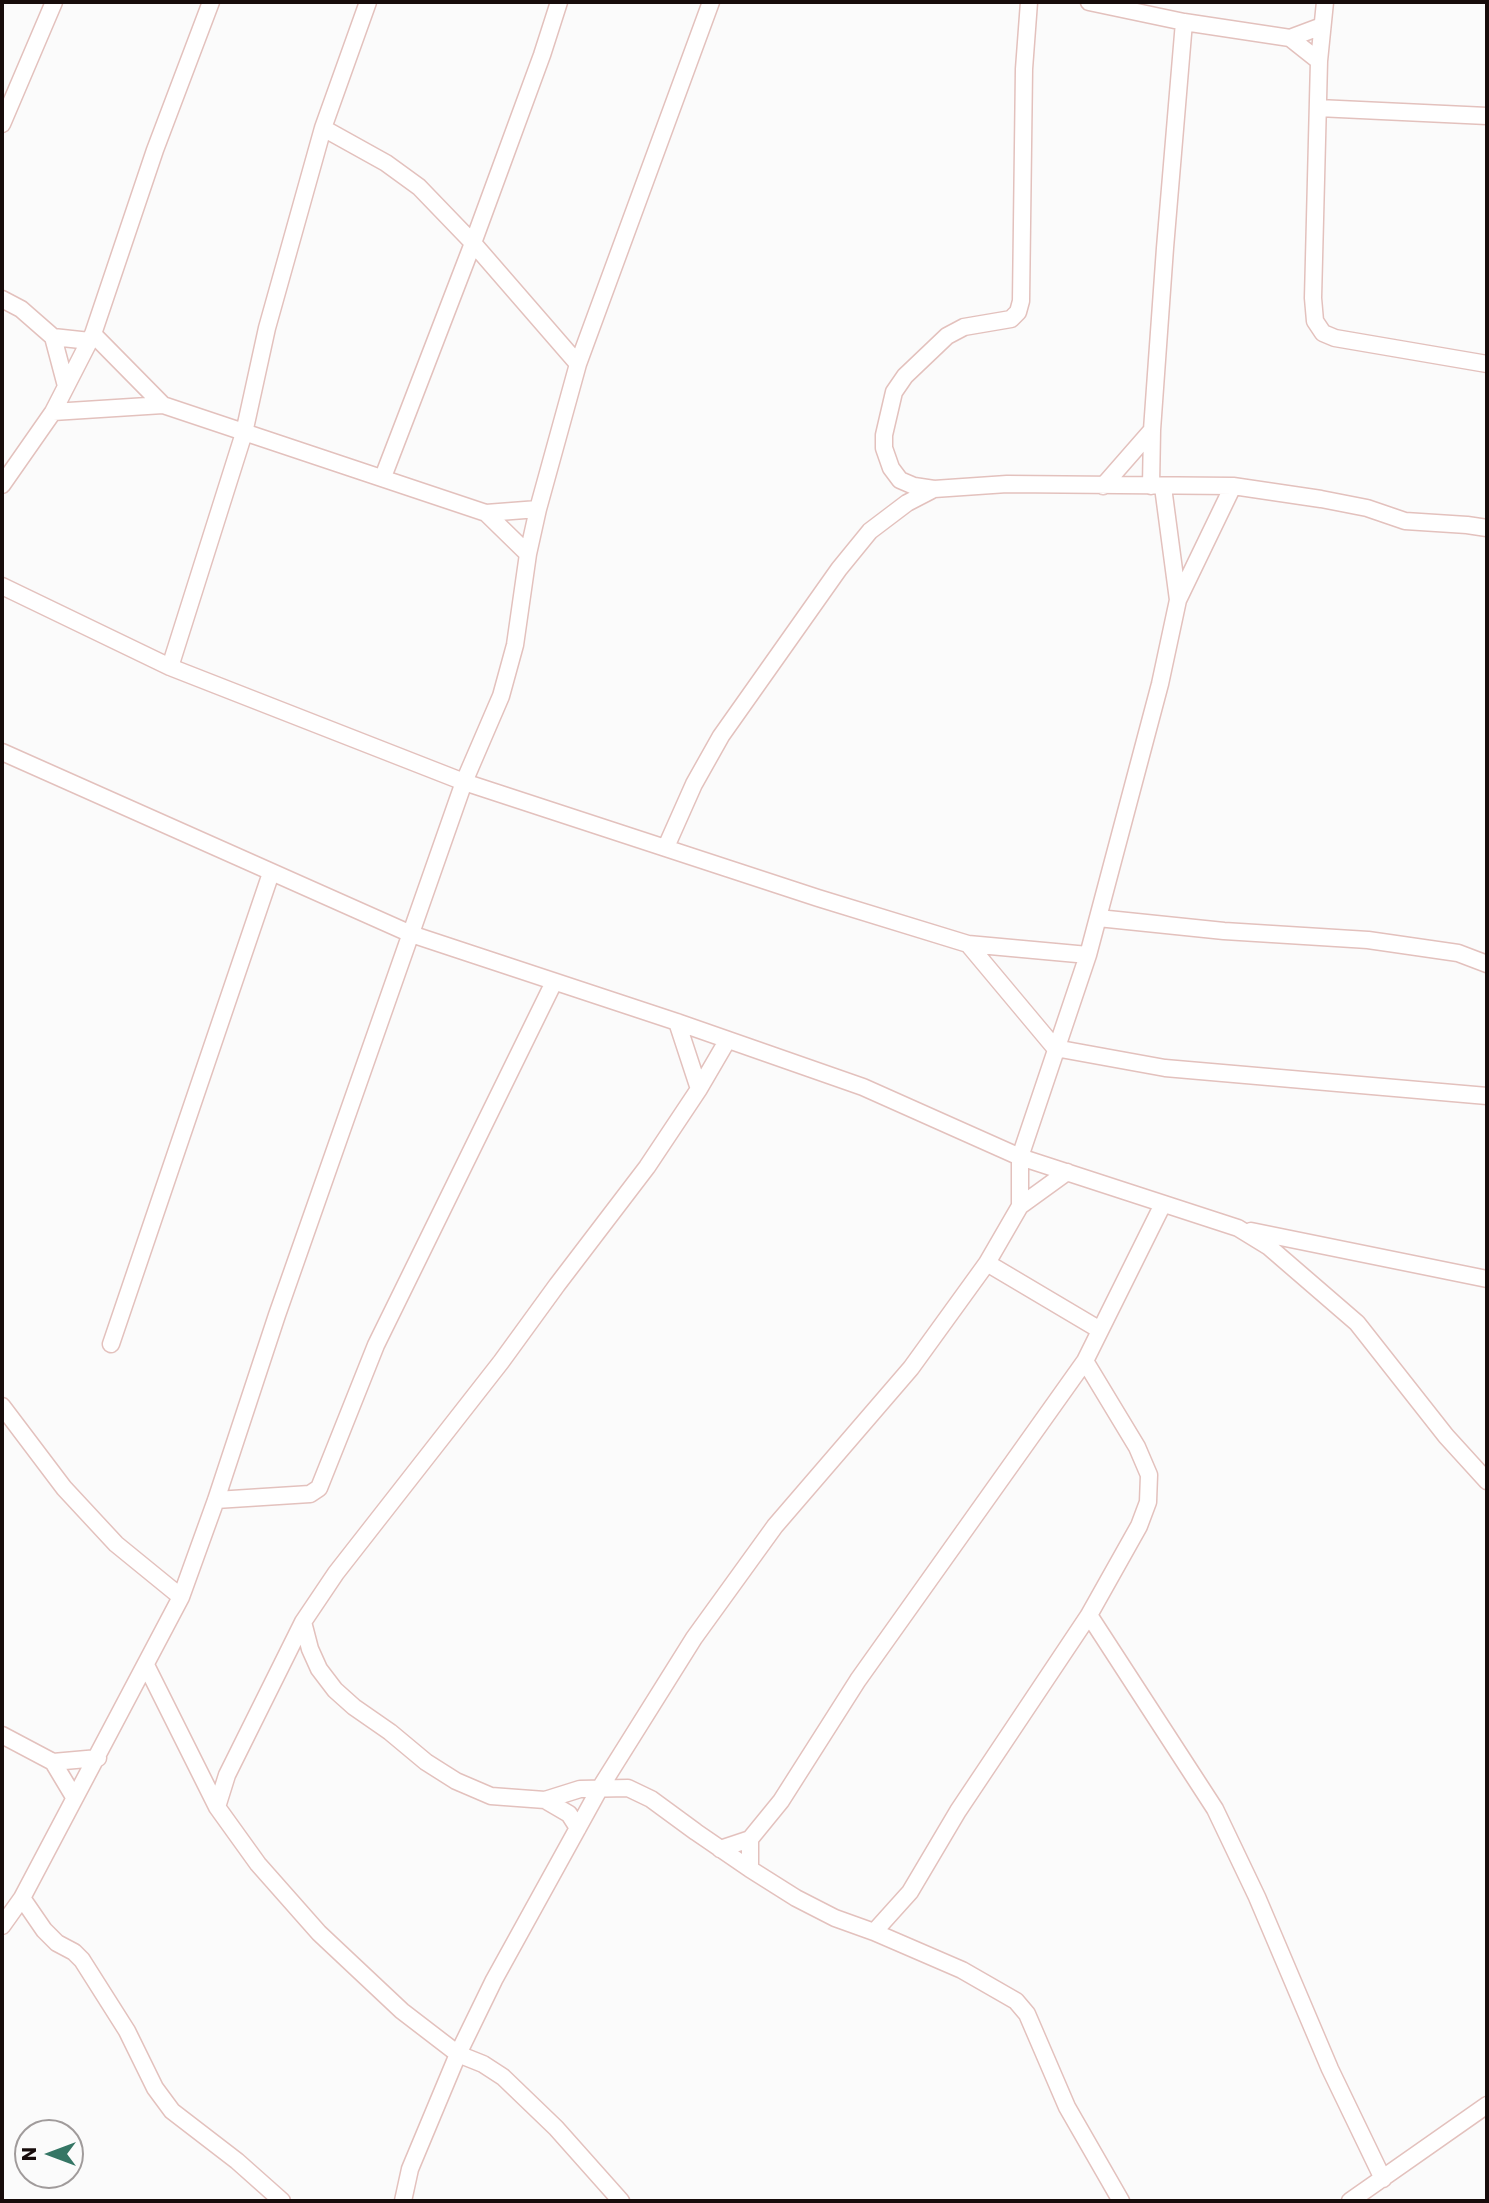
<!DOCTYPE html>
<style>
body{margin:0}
#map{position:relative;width:1489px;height:2203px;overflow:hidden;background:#fbfbfb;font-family:Poppins,sans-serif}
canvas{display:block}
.frame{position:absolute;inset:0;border:4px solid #170c0b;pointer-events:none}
.north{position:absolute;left:14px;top:2119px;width:70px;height:70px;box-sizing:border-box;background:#fbfbfb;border:2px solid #a09b9b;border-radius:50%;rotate:270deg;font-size:19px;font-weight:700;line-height:28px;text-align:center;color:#170c0b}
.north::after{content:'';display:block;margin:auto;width:24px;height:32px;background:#357665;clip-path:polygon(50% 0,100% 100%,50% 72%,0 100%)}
</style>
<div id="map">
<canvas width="1489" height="2203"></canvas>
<div class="frame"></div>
<div class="north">N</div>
</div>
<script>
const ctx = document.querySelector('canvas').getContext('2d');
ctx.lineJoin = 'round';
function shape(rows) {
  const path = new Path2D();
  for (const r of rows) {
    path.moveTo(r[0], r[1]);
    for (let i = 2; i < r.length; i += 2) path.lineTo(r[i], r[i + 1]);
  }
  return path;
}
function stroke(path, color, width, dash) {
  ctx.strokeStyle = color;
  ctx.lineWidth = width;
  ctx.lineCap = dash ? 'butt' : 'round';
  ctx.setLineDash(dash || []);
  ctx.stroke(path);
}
const street = shape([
 [1029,2,1024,69,1021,301,1018,312,1011,319,964,327,947,336,905,376,894,392,884,435,884,448,891,468,900,480,914,486,934,489,1007,484,1233,486,1321,499,1367,508,1405,521,1467,525,1487,528],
 [1089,2,1184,22,1290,38,1319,61],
 [1325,2,1319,61,1313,298,1315,321,1323,333,1335,338,1487,364],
 [1290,38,1322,26],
 [1318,108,1487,116],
 [2,124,54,2],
 [323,128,386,163,419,187,473,243,578,364],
 [2,299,21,309,53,337,66,386],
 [93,334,163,405],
 [53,337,90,341],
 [53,412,163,405,486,513,538,509],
 [383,477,473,243,542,55,559,2],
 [2,485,53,412,93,334,155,150,211,2],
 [1103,486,1152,430],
 [1151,486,1152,430,1165,248,1184,22],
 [1163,487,1178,600],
 [486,513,528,554],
 [2,586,170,667,464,782,818,898,968,944,1088,955],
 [170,667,244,433,267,328,323,128,368,2],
 [2,752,411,934,677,1022,863,1087,1020,1157,1238,1228,1269,1247,1357,1323,1446,1436,1487,1481],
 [666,847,694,784,721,736,839,569,870,531,907,503,934,489],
 [1098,918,1224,931,1368,940,1458,953,1487,964],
 [968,944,1055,1048,1165,1068,1487,1096],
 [677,1022,699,1089],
 [1020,1206,1020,1157,1088,955,1160,684,1178,600,1233,486],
 [1251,1231,1487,1279],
 [987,1263,1100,1330],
 [111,1344,271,873],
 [2,1406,64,1488,116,1544,181,1597],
 [216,1500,310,1494,319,1488,376,1345,554,982],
 [1089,1615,1215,1809,1257,1897,1330,2069,1383,2179],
 [303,1622,310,1649,319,1669,335,1690,354,1707,390,1732,426,1762,456,1781,491,1796,545,1800,569,1814,578,1828],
 [146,1665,217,1807,258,1864,319,1933,402,2011,458,2054,483,2064,503,2077,556,2128,621,2201],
 [2,1735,53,1762,74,1797],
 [53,1762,98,1758],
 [545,1800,580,1789,628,1788,651,1799,696,1832,750,1869],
 [217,1807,227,1775,303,1622,336,1573,501,1362,557,1285,647,1167,699,1089,727,1041],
 [750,1839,750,1869,796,1898,835,1918,874,1932,962,1970,1016,2001,1027,2014,1067,2107,1121,2201],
 [720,1849,750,1839,781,1801,858,1680,1085,1361,1163,1204],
 [22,1898,44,1930,57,1943,74,1952,82,1960,127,2031,155,2088,172,2111,237,2161,282,2201],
 [2,1926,22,1898,181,1597,216,1500,277,1315,464,782,501,696,515,645,528,554,538,509,578,364,711,2],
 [874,1932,910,1892,958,1811,1089,1615,1139,1526,1148,1502,1149,1475,1137,1447,1085,1361],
 [403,2201,410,2169,458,2054,494,1980,600,1788,694,1638,775,1526,911,1368,987,1263,1020,1206,1067,1172],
 [1350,2201,1487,2105]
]);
stroke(street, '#e3c1bd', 19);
stroke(street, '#fff', 16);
</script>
